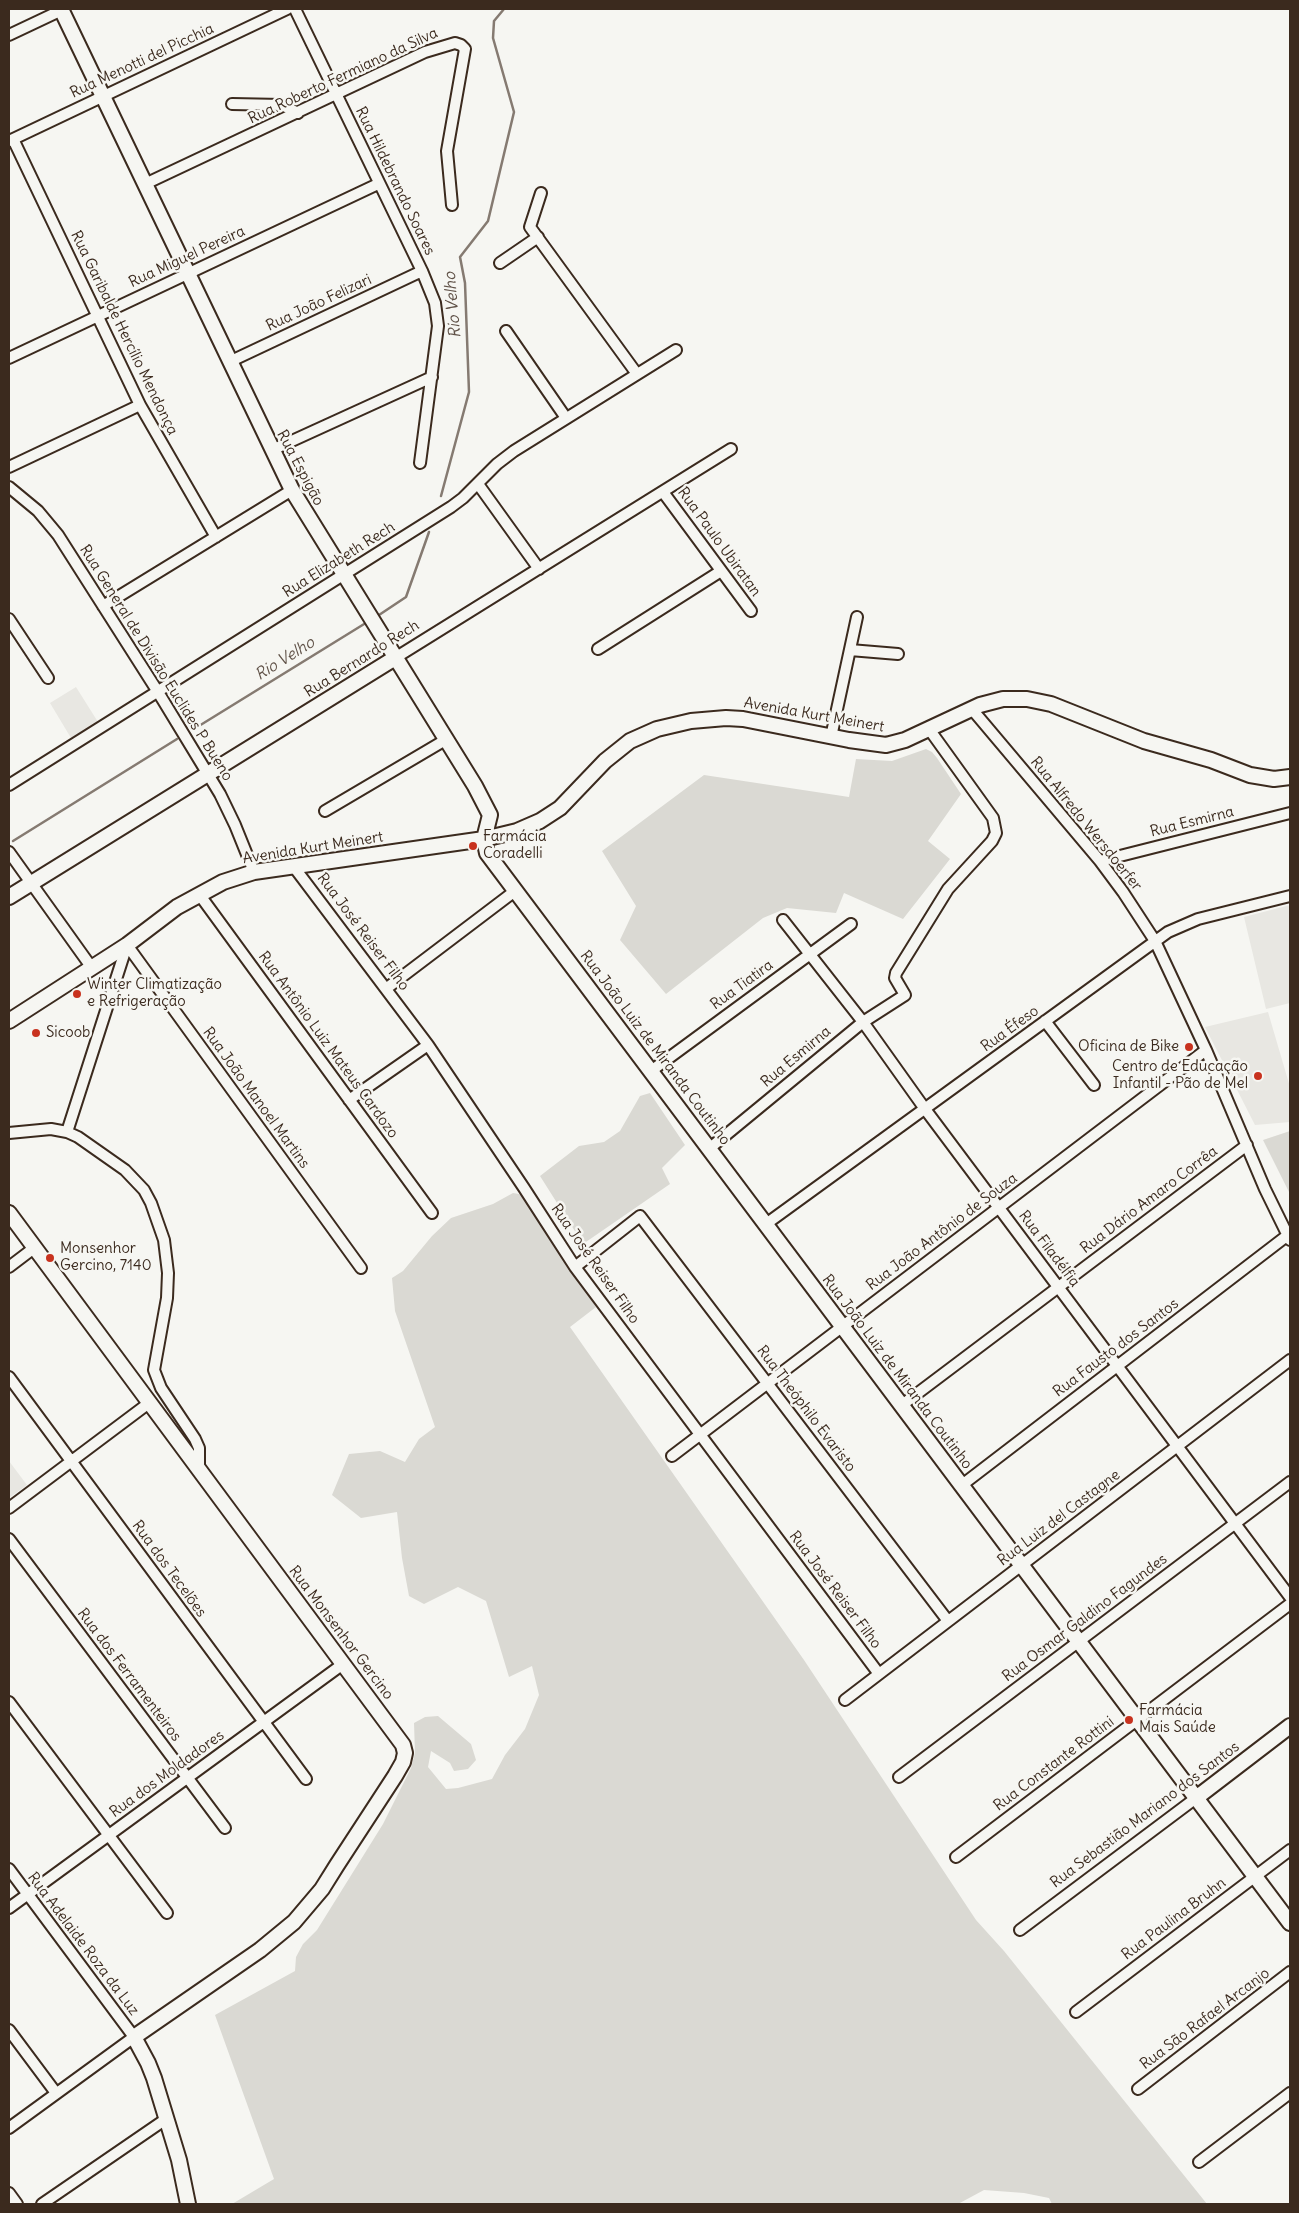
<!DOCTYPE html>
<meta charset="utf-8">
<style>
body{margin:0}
#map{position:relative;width:1299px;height:2213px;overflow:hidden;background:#f6f6f2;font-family:Delius,sans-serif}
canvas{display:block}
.frame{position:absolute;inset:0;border:10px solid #3b2a1e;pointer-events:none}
</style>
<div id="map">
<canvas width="1299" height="2213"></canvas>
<div class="frame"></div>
</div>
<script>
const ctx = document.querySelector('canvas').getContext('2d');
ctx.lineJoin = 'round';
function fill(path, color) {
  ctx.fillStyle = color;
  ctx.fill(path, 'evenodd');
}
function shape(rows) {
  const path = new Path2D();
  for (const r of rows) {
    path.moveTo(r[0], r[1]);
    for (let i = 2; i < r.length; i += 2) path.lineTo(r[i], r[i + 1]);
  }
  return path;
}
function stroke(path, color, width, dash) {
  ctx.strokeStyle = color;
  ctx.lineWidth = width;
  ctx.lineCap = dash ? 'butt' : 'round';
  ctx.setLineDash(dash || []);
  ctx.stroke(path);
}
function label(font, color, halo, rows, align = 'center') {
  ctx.font = font + ' Delius,sans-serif';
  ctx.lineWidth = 5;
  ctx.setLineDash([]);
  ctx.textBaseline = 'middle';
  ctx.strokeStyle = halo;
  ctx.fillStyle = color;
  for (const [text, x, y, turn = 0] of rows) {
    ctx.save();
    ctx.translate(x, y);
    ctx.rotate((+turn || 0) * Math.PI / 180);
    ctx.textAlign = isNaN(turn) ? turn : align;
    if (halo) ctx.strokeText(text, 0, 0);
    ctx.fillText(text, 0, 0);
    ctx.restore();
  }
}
fill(shape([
 [76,687,98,722,71,738,50,703],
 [1290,905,1290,1003,1266,1009,1244,917],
 [1268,1012,1290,1087,1290,1122,1255,1125,1205,1027],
 [9,1461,27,1485,9,1498]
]), '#e8e7e2');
fill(shape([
 [926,749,932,752,937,758,961,794,928,841,950,859,903,919,844,893,836,913,787,908,763,918,666,994,620,940,636,906,602,851,704,775,849,797,856,759,892,761],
 [650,1093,685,1145,662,1168,670,1184,583,1244,540,1176,579,1146,604,1142,620,1131,640,1096],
 [1290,1131,1290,1194,1263,1140],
 [513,1193,519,1194,526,1199,596,1307,570,1327,804,1660,976,1920,1004,1951,1207,2204,1052,2204,1049,2198,1024,2193,984,2190,958,2204,232,2204,274,2179,215,2015,295,1971,296,1957,303,1944,317,1930,383,1824,411,1768,415,1753,414,1723,425,1717,438,1716,471,1744,476,1760,468,1769,454,1771,450,1763,431,1751,428,1767,446,1789,458,1788,492,1779,505,1755,525,1729,539,1695,532,1666,509,1677,486,1601,458,1587,424,1604,409,1596,402,1558,397,1512,361,1518,332,1495,349,1454,380,1451,405,1462,419,1439,435,1427,395,1311,392,1278,403,1271,432,1236,451,1218,493,1204]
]), '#dad9d3');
stroke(shape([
 [441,496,469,392,465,283,460,257,488,221,514,112,493,38,494,21,504,9],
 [376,617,406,597,429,532],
 [194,729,369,621],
 [13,841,177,739]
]), '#857a71', 2.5);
const street = shape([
 [295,9,422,271,435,303,438,326,420,463],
 [9,35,64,9],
 [232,104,282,105,298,113],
 [13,139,140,405,216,537],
 [9,141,287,9],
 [145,184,425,52,455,43,461,45,465,49,447,151,452,205],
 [541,193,530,227,637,374],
 [500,263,538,237],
 [506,331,566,418],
 [9,358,378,184],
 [229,362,422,271],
 [272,450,432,377],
 [9,467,140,405],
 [478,484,539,569],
 [9,487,38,511,58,535,158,692,220,794,235,825,254,872],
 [663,492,751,611],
 [103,606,292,490],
 [9,619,48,678],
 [598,649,721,571],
 [850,650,898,654],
 [395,658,731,449],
 [971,708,1100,861,1123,892,1155,941,1206,1050,1265,1189,1290,1240],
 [831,737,857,617],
 [9,785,451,507,463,498,497,464,514,451,676,350],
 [325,811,447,739],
 [9,852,92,968],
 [1100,861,1290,813],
 [294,867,428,1045,524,1188,575,1267,879,1674],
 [199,894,432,1213],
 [783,920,863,1022,925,1109,1290,1597],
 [127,945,361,1268],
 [387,988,515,891],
 [1045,1021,1094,1085],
 [651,1071,851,924],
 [349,1100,428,1045],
 [67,1132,127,945],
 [9,1133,51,1129,67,1132,78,1137,125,1170,144,1190,151,1203,164,1240,168,1273,167,1298,154,1370,161,1388,195,1439,199,1448,199,1470],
 [710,1148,863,1022,905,995,895,978,896,973,948,889,992,841,996,833,993,818,929,729],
 [766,1224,1168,932,1198,919,1290,896],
 [9,1267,34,1248],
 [575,1267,640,1216,948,1621],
 [9,1377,306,1779],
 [902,1405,1247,1145],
 [672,1456,1206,1050],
 [962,1485,1288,1235],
 [9,1508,149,1403],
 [9,1539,225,1828],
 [845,1700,1290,1360],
 [9,1702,167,1913],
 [899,1777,1290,1482],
 [956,1857,1290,1604],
 [9,1869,134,2037,9,2128],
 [9,1908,343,1664],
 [1020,1930,1196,1798],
 [1076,2012,1290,1850],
 [9,2030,56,2093],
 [1138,2089,1290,1972],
 [1199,2162,1290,2093],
 [9,2193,17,2204],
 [42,2204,166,2119]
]);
const secondary = shape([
 [61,9,292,490,475,786,490,815,484,839],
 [484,839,487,853,1290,1923],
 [9,897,395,658],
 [9,1021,127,945,177,907,223,882,254,872,484,839,517,831,540,821,560,808,605,761,630,741,657,729,691,721,726,718,743,719,849,740,886,745,905,740,980,705,1003,699,1027,699,1051,704,1144,741,1211,760,1250,775,1274,779,1290,777],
 [9,1213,403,1745,405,1753,403,1762,395,1776,337,1865,322,1889,294,1922,260,1950,134,2037,148,2063,154,2078,179,2160,188,2204],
 [1196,1798,1290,1726]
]);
stroke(street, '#3b2a1e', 14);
stroke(secondary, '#3b2a1e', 18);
stroke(street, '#f6f6f2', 10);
stroke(secondary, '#f6f6f2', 14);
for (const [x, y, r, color] of [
 [473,846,5,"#c8321e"],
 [77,994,5,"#c8321e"],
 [36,1033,5,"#c8321e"],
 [1189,1047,5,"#c8321e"],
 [1258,1076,5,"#c8321e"],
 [50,1258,5,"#c8321e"],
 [1129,1720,5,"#c8321e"]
]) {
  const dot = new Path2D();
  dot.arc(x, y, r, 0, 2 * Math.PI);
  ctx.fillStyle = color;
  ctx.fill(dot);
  stroke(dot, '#f6f6f2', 2);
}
label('15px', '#3b2a1e', '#f6f6f2', [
 ["Rua Menotti del Picchia",142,61,-25],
 ["Rua Roberto Fermiano da Silva",343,76,-25],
 ["Rua Hildebrando Soares",395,181,64],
 ["Rua Miguel Pereira",187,257,-25],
 ["Rua João Felizari",319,303,-25],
 ["Rua Garibalde Hercílio Mendonça",124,333,64],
 ["Rua Espigão",300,468,62],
 ["Rua Paulo Ubiratan",719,542,54],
 ["Rua Elizabeth Rech",339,560,-32],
 ["Rua Bernardo Rech",362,659,-32],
 ["Rua General de Divisão Euclides P Bueno",156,663,58],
 ["Avenida Kurt Meinert",814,715,10],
 ["Rua Esmirna",1192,822,-14],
 ["Rua Alfredo Wersdoerfer",1086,824,51],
 ["Avenida Kurt Meinert",313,848,-9],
 ["Rua José Reiser Filho",363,932,53],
 ["Rua Tiatira",742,985,-36],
 ["Rua Éfeso",1010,1029,-36],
 ["Rua Antônio Luiz Mateus Cardozo",328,1045,54],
 ["Rua João Luiz de Miranda Coutinho",655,1048,53],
 ["Rua Esmirna",796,1057,-40],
 ["Rua João Manoel Martins",256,1098,54],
 ["Rua Dário Amaro Corrêa",1149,1200,-37],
 ["Rua João Antônio de Souza",942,1232,-37],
 ["Rua Filadélfia",1049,1249,53],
 ["Rua José Reiser Filho",595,1264,55],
 ["Rua Fausto dos Santos",1116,1348,-37],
 ["Rua João Luiz de Miranda Coutinho",897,1372,53],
 ["Rua Theóphilo Evaristo",806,1409,53],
 ["Rua Luiz del Castagne",1059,1518,-37],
 ["Rua dos Tecelões",169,1569,54],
 ["Rua José Reiser Filho",835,1590,53],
 ["Rua Osmar Galdino Fagundes",1085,1618,-37],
 ["Rua Monsenhor Gercino",341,1633,53],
 ["Rua dos Ferramenteiros",129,1675,53],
 ["Rua Constante Rottini",1054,1764,-37],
 ["Rua dos Moldadores",167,1774,-36],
 ["Rua Sebastião Mariano dos Santos",1145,1815,-37],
 ["Rua Paulina Bruhn",1174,1919,-37],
 ["Rua Adelaide Roza da Luz",83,1944,53],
 ["Rua São Rafael Arcanjo",1205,2019,-37]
]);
label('15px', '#3b2a1e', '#f6f6f2', [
 ["Farmácia",483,837],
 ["Coradelli",483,854],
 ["Winter Climatização",87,985],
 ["e Refrigeração",87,1002],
 ["Sicoob",46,1033],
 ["Oficina de Bike",1179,1047,"right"],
 ["Centro de Educação",1248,1067,"right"],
 ["Infantil - Pão de Mel",1248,1084,"right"],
 ["Monsenhor",60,1249],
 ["Gercino, 7140",60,1266],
 ["Farmácia",1139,1711],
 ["Mais Saúde",1139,1728]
], 'left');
label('italic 16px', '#605248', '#f6f6f2', [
 ["Rio Velho",453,305,-95],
 ["Rio Velho",285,659,-32]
]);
</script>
